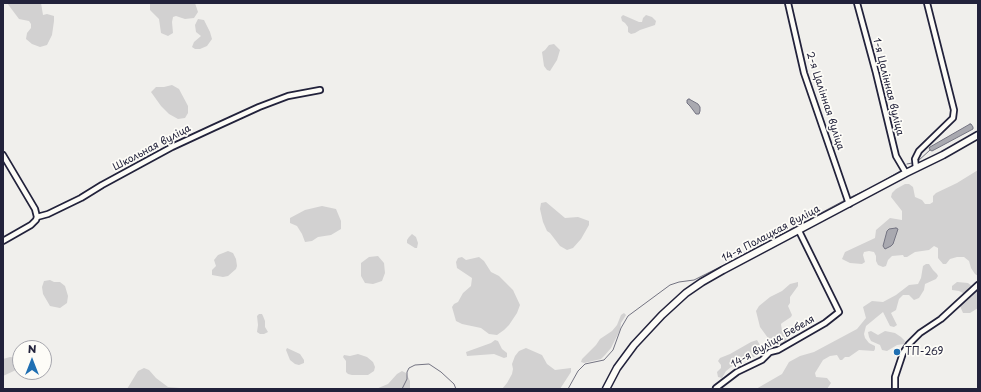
<!DOCTYPE html>
<meta charset="utf-8">
<style>
body{margin:0}
#map{position:relative;width:981px;height:392px;overflow:hidden;background:#f0efec;font-family:"Playpen Sans",sans-serif}
canvas{display:block}
.frame{position:absolute;inset:0;border:4px solid #22223b;pointer-events:none}
.north{position:absolute;left:12px;top:340px;width:40px;height:40px;box-sizing:border-box;background:#fdfcf7;border:1px solid #a5a5ac;border-radius:50%;rotate:0deg;font-size:11px;font-weight:700;line-height:16px;text-align:center;color:#22223b}
.north::after{content:'';display:block;margin:auto;width:14px;height:18px;background:#1f6fb2;clip-path:polygon(50% 0,100% 100%,50% 72%,0 100%)}
</style>
<div id="map">
<canvas width="981" height="392"></canvas>
<div class="frame"></div>
<div class="north">N</div>
</div>
<script>
const ctx = document.querySelector('canvas').getContext('2d');
ctx.lineJoin = 'round';
function fill(path, color) {
  ctx.fillStyle = color;
  ctx.fill(path, 'evenodd');
}
function shape(rows) {
  const path = new Path2D();
  for (const r of rows) {
    path.moveTo(r[0], r[1]);
    for (let i = 2; i < r.length; i += 2) path.lineTo(r[i], r[i + 1]);
  }
  return path;
}
function stroke(path, color, width, dash) {
  ctx.strokeStyle = color;
  ctx.lineWidth = width;
  ctx.lineCap = dash ? 'butt' : 'round';
  ctx.setLineDash(dash || []);
  ctx.stroke(path);
}
function label(font, color, halo, rows, align = 'center') {
  ctx.font = font + ' "Playpen Sans",sans-serif';
  ctx.lineWidth = 3.5;
  ctx.setLineDash([]);
  ctx.textBaseline = 'middle';
  ctx.strokeStyle = halo;
  ctx.fillStyle = color;
  for (const [text, x, y, turn = 0] of rows) {
    ctx.save();
    ctx.translate(x, y);
    ctx.rotate((+turn || 0) * Math.PI / 180);
    ctx.textAlign = isNaN(turn) ? turn : align;
    if (halo) ctx.strokeText(text, 0, 0);
    ctx.fillText(text, 0, 0);
    ctx.restore();
  }
}
fill(shape([
 [7,3,41,3,43,15,47,14,54,16,54,21,52,35,47,45,40,47,32,44,26,39,27,33,31,28,31,24,29,21,19,19],
 [151,3,195,3,198,12,194,18,185,19,176,16,173,17,172,22,173,33,168,36,161,33,159,19,150,10,150,4],
 [623,15,639,22,642,22,643,18,646,15,652,17,656,21,655,25,640,30,635,33,631,34,628,32,628,27,625,23,622,21,621,17],
 [198,19,204,20,210,32,212,39,207,46,200,49,195,49,192,47,194,42,201,36,196,32,195,25],
 [554,44,560,50,557,60,550,71,547,70,544,66,542,52,545,50,549,45],
 [172,85,179,89,188,106,188,113,185,118,178,119,169,114,161,106,151,92,156,87,164,87],
 [978,170,978,276,975,274,971,268,969,261,964,257,957,257,950,259,946,264,943,264,938,258,938,248,934,246,929,250,915,252,907,257,904,257,903,255,892,256,888,260,886,266,883,267,878,265,876,261,876,256,874,252,869,251,864,252,863,255,865,262,862,264,850,263,842,259,845,252,875,238,876,230,890,218,902,220,902,211,891,197,892,193,896,189,905,184,909,184,913,187,915,197,922,200,925,204,930,204,933,202,933,196,936,193,957,183],
 [546,202,565,218,578,217,589,221,589,225,581,239,573,248,567,250,560,246,550,233,547,231,543,222,540,209,541,203],
 [322,206,336,209,341,221,341,229,331,235,318,237,312,241,305,242,302,234,297,226,290,223,290,218,305,210],
 [412,234,416,237,418,243,417,248,415,248,407,243,407,240,409,237],
 [228,251,233,253,236,259,237,266,236,269,228,276,223,277,212,275,212,270,216,266,214,260,218,255],
 [378,256,384,263,385,273,382,281,373,284,365,283,361,276,361,263,369,257],
 [462,257,466,260,479,257,484,261,491,272,499,276,513,290,520,305,517,313,509,325,504,330,497,335,489,334,481,328,462,324,456,321,452,307,454,304,458,302,463,293,471,286,472,278,457,268,456,262,458,258],
 [926,264,929,264,933,270,937,274,938,276,936,279,925,284,924,290,919,298,914,300,909,295,903,295,899,299,896,310,891,313,897,325,894,327,890,326,883,312,866,326,864,334,865,338,869,343,875,346,875,349,874,351,859,350,849,357,845,357,842,360,840,360,837,355,830,356,823,360,815,373,816,377,827,378,831,383,827,389,756,389,782,374,789,362,800,356,814,352,857,329,866,318,863,307,872,301,883,302,896,295,909,285,918,284,921,278,923,266],
 [50,280,54,282,60,282,65,286,68,296,67,303,60,308,50,306,43,294,42,287,44,281],
 [798,282,798,286,790,297,790,303,788,306,792,315,791,317,782,323,781,324,782,331,787,337,786,341,781,345,777,345,768,338,760,327,756,311,759,306,770,297,782,291,790,284],
 [957,282,968,283,973,287,978,287,978,308,970,313,963,313,960,306,965,295,963,293,959,291,952,290,952,286],
 [624,313,626,315,621,323,620,330,611,348,605,355,601,359,584,363,581,362,582,359,596,345,600,339,612,331,617,325,621,315],
 [259,314,262,314,263,316,265,321,265,327,268,332,264,334,260,334,257,332,258,325,257,316],
 [871,331,878,335,885,331,895,333,901,337,905,341,904,344,897,345,887,351,882,350,880,345,871,341,869,337,868,332],
 [495,340,498,341,502,349,507,353,507,357,504,358,494,354,467,356,466,352,491,343],
 [757,340,760,345,754,348,754,351,756,355,754,357,746,358,735,364,726,371,722,378,718,377,717,372,721,368,721,365,718,361,720,358,730,354,751,342],
 [287,348,300,354,304,360,304,363,299,365,295,364,290,360,286,350],
 [526,348,542,355,547,364,555,370,571,368,571,372,560,389,550,389,544,388,538,389,502,389,507,383,512,374,513,369,512,364,515,356,519,351],
 [358,354,367,357,373,362,375,367,374,371,368,375,352,375,348,374,346,372,346,361,343,357,344,355,350,356],
 [10,357,18,358,20,364,16,370,3,376,3,359],
 [144,368,149,370,156,378,168,387,192,389,127,389,138,371],
 [402,371,406,373,410,381,410,389,376,389,388,384,397,374]
]), '#d2d1d1');
const water = shape([
 [689,99,698,104,700,107,700,111,699,114,696,114,690,106,687,103,687,100,689,99],
 [970,124,971,124,973,127,973,129,932,151,930,150,929,148,930,147,970,124],
 [896,228,898,229,893,244,891,246,885,249,883,246,887,231,889,229,896,228]
]);
fill(water, '#a9a9b0');
stroke(water, '#737381', 1);
stroke(shape([
 [918,161,930,150],
 [907,164,912,163],
 [851,197,875,186,900,171],
 [402,389,407,379,407,372,409,368,415,365,429,364,441,372,454,384,456,389],
 [568,389,578,371,585,364,604,360,613,350,621,328,628,316,670,285,679,282,694,280,724,265,845,200]
]), '#737381', 1);
const minor = shape([
 [788,3,804,73,849,204],
 [857,3,876,73,896,156,906,173],
 [3,155,35,209,37,217],
 [916,168,915,159,919,151,953,118,954,110,927,3],
 [3,241,31,225,36,220,37,217,48,214,81,198,102,185,172,147,213,128,259,107,288,96,320,90],
 [716,388,737,372,762,360,770,352,778,350,825,323,839,312,799,231],
 [895,389,895,377,903,353,909,344,920,333,941,319,978,285]
]);
const major = shape([
 [606,389,617,368,634,345,662,315,686,293,702,282,723,270,906,173,943,155,978,135]
]);
stroke(minor, '#22223b', 8);
stroke(major, '#22223b', 9);
stroke(minor, '#fdfcf7', 4.5);
stroke(major, '#fdfcf7', 6);
for (const [x, y, r, color] of [
 [897,352,4,"#1f6fb2"]
]) {
  const dot = new Path2D();
  dot.arc(x, y, r, 0, 2 * Math.PI);
  ctx.fillStyle = color;
  ctx.fill(dot);
  stroke(dot, '#fdfcf7', 1.5);
}
label('10px', '#22223b', '#fdfcf7', [
 ["1-я Цалінная вуліца",888,87,76],
 ["2-я Цалінная вуліца",825,101,72],
 ["Школьная вуліца",152,148,-28],
 ["14-я Полацкая вуліца",771,234,-28],
 ["14-я вуліца Бебеля",773,342,-30]
]);
label('10px', '#22223b', '#fdfcf7', [
 ["ТП-269",905,352]
], 'left');
</script>
